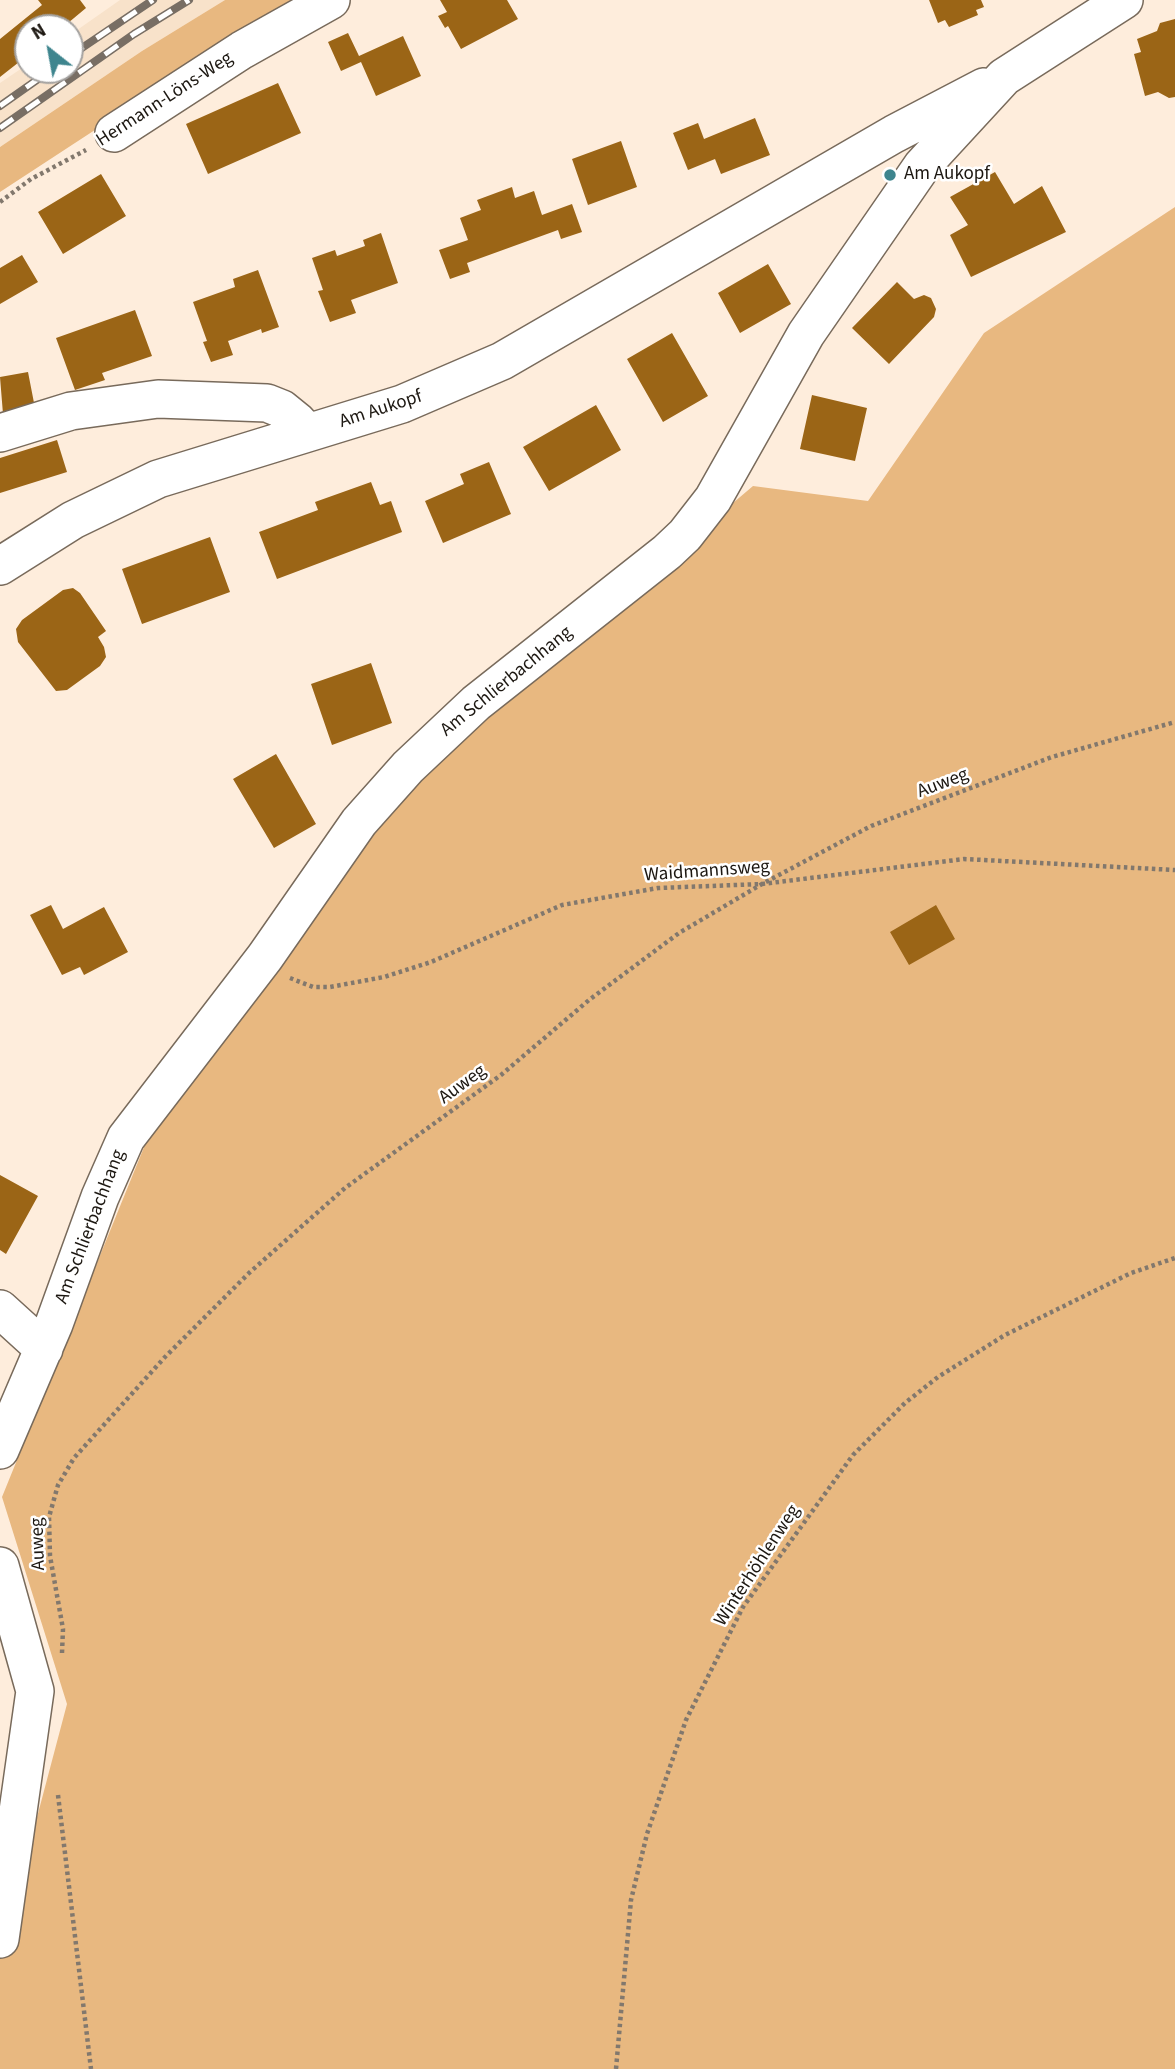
<!DOCTYPE html>
<meta charset="utf-8">
<style>
body{margin:0}
#map{position:relative;width:1175px;height:2069px;overflow:hidden;background:#feeddc;font-family:"Source Sans 3",sans-serif}
canvas{display:block}
.north{position:absolute;left:14px;top:14px;width:70px;height:70px;box-sizing:border-box;background:#fff;border:2px solid #a4a2a0;border-radius:50%;rotate:329deg;font-size:19px;font-weight:700;line-height:28px;text-align:center;color:#1c1711}
.north::after{content:'';display:block;margin:auto;width:24px;height:32px;background:#3e858e;clip-path:polygon(50% 0,100% 100%,50% 72%,0 100%)}
</style>
<div id="map">
<canvas width="1175" height="2069"></canvas>
<div class="north">N</div>
</div>
<script>
const ctx = document.querySelector('canvas').getContext('2d');
ctx.lineJoin = 'round';
function fill(path, color) {
  ctx.fillStyle = color;
  ctx.fill(path, 'evenodd');
}
function shape(rows) {
  const path = new Path2D();
  for (const r of rows) {
    path.moveTo(r[0], r[1]);
    for (let i = 2; i < r.length; i += 2) path.lineTo(r[i], r[i + 1]);
  }
  return path;
}
function stroke(path, color, width, dash) {
  ctx.strokeStyle = color;
  ctx.lineWidth = width;
  ctx.lineCap = dash ? 'butt' : 'round';
  ctx.setLineDash(dash || []);
  ctx.stroke(path);
}
function label(font, color, halo, rows, align = 'center') {
  ctx.font = font + ' "Source Sans 3",sans-serif';
  ctx.lineWidth = 5;
  ctx.setLineDash([]);
  ctx.textBaseline = 'middle';
  ctx.strokeStyle = halo;
  ctx.fillStyle = color;
  for (const [text, x, y, turn = 0] of rows) {
    ctx.save();
    ctx.translate(x, y);
    ctx.rotate((+turn || 0) * Math.PI / 180);
    ctx.textAlign = isNaN(turn) ? turn : align;
    if (halo) ctx.strokeText(text, 0, 0);
    ctx.fillText(text, 0, 0);
    ctx.restore();
  }
}
fill(shape([
 [120,0,225,0,142,51,0,147,0,83,28,64,28,70,70,70,70,35]
]), '#f8e2ca');
fill(shape([
 [225,0,307,0,202,60,0,192,0,147,142,51],
 [1175,207,1175,2069,0,2069,0,1957,67,1704,2,1497,153,1125,402,784,753,486,868,501,984,333]
]), '#e8b880');
fill(shape([
 [38,0,80,0,86,8,62,28,28,28,28,55,0,77,0,39,42,5],
 [440,0,507,0,518,19,461,49,448,26,445,28,438,16,447,12],
 [929,0,981,0,984,7,976,10,978,15,949,27,945,20,938,23],
 [1175,19,1175,97,1169,98,1158,92,1145,96,1134,54,1141,52,1137,39,1157,31,1160,23],
 [348,33,359,56,403,36,421,76,376,96,361,62,341,71,328,42],
 [278,83,301,133,208,174,186,124],
 [755,118,770,155,721,174,715,159,688,170,673,133,698,123,704,139],
 [621,141,637,187,588,205,572,159],
 [995,172,1014,204,1042,186,1066,232,971,277,950,235,968,225,950,197],
 [101,174,126,216,63,254,38,212],
 [512,187,515,198,534,191,542,215,572,204,582,232,561,239,558,230,467,263,470,272,450,279,439,250,468,240,460,218,481,210,477,200],
 [381,233,398,283,351,300,356,313,330,322,318,291,323,290,312,258,335,250,337,256,365,246,363,240],
 [22,255,38,282,0,304,0,268],
 [768,264,791,304,740,333,718,293],
 [258,270,279,327,262,333,261,329,228,341,233,355,211,362,203,342,207,341,193,302,235,287,233,279],
 [897,282,914,299,924,295,931,298,936,309,934,317,889,364,852,328],
 [135,310,152,356,102,373,105,380,75,390,56,338],
 [672,333,708,396,663,422,627,359],
 [28,372,35,408,3,414,0,377],
 [812,395,867,408,855,461,800,449],
 [596,405,621,450,549,491,523,447],
 [57,440,67,472,0,493,0,458],
 [489,462,511,514,443,543,425,501,464,484,460,474],
 [371,482,380,505,391,501,402,532,277,579,259,532,318,510,315,502],
 [210,537,230,592,142,624,122,569],
 [73,588,80,593,106,631,98,637,104,647,106,657,100,666,67,690,56,691,18,642,16,629,22,620,63,590],
 [371,663,392,723,332,745,311,684],
 [276,754,316,824,274,848,233,779],
 [51,905,63,929,104,907,128,952,84,975,80,967,62,975,30,915],
 [936,905,955,939,909,965,890,932],
 [0,1175,38,1196,6,1254,0,1250]
]), '#9b6516');
const minor = shape([
 [114,133,242,50,331,0],
 [0,433,71,411,158,399,267,403,282,409,298,422,302,434],
 [0,566,73,520,158,479,402,404,502,361,894,134,984,87],
 [0,1309,44,1349],
 [0,1450,54,1324,100,1197,126,1138,265,957,359,822,408,767,476,703,667,552,685,535,713,499,806,334,922,166,1004,77,1124,0],
 [0,1566,35,1691,0,1939]
]);
stroke(minor, '#786a5b', 40);
stroke(shape([
 [0,202,31,179,86,150],
 [290,978,313,987,330,987,384,977,431,962,562,905,658,888,762,884,964,859,1175,870],
 [62,1653,63,1629,50,1556,49,1517,58,1485,74,1458,165,1357,249,1273,345,1188,501,1075,589,1000,679,933,762,884,871,826,1052,757,1175,722],
 [58,1795,91,2069],
 [616,2069,631,1900,647,1834,686,1720,743,1607,853,1455,905,1403,938,1377,1005,1335,1131,1273,1175,1258]
]), '#82786d', 4.5, [3.5, 3.5]);
stroke(minor, '#fff', 37);
const rail = shape([
 [70,56,153,0],
 [0,106,51,70],
 [0,128,134,34,189,0]
]);
stroke(rail, '#786e64', 8);
stroke(rail, '#fff', 5, [16]);
for (const [x, y, r, color] of [
 [890,175,7,"#3e858e"]
]) {
  const dot = new Path2D();
  dot.arc(x, y, r, 0, 2 * Math.PI);
  ctx.fillStyle = color;
  ctx.fill(dot);
  stroke(dot, '#fff', 2.5);
}
label('19px', '#1c1711', '#fff', [
 ["Hermann-Löns-Weg",165,100,-33],
 ["Am Aukopf",381,410,-18],
 ["Am Schlierbachhang",507,682,-39],
 ["Auweg",943,784,-21],
 ["Waidmannsweg",707,872,-4],
 ["Auweg",463,1085,-36],
 ["Am Schlierbachhang",91,1227,-69],
 ["Auweg",39,1544,-92],
 ["Winterhöhlenweg",758,1566,-57]
]);
label('19px', '#1c1711', '#fff', [
 ["Am Aukopf",904,175]
], 'left');
</script>
